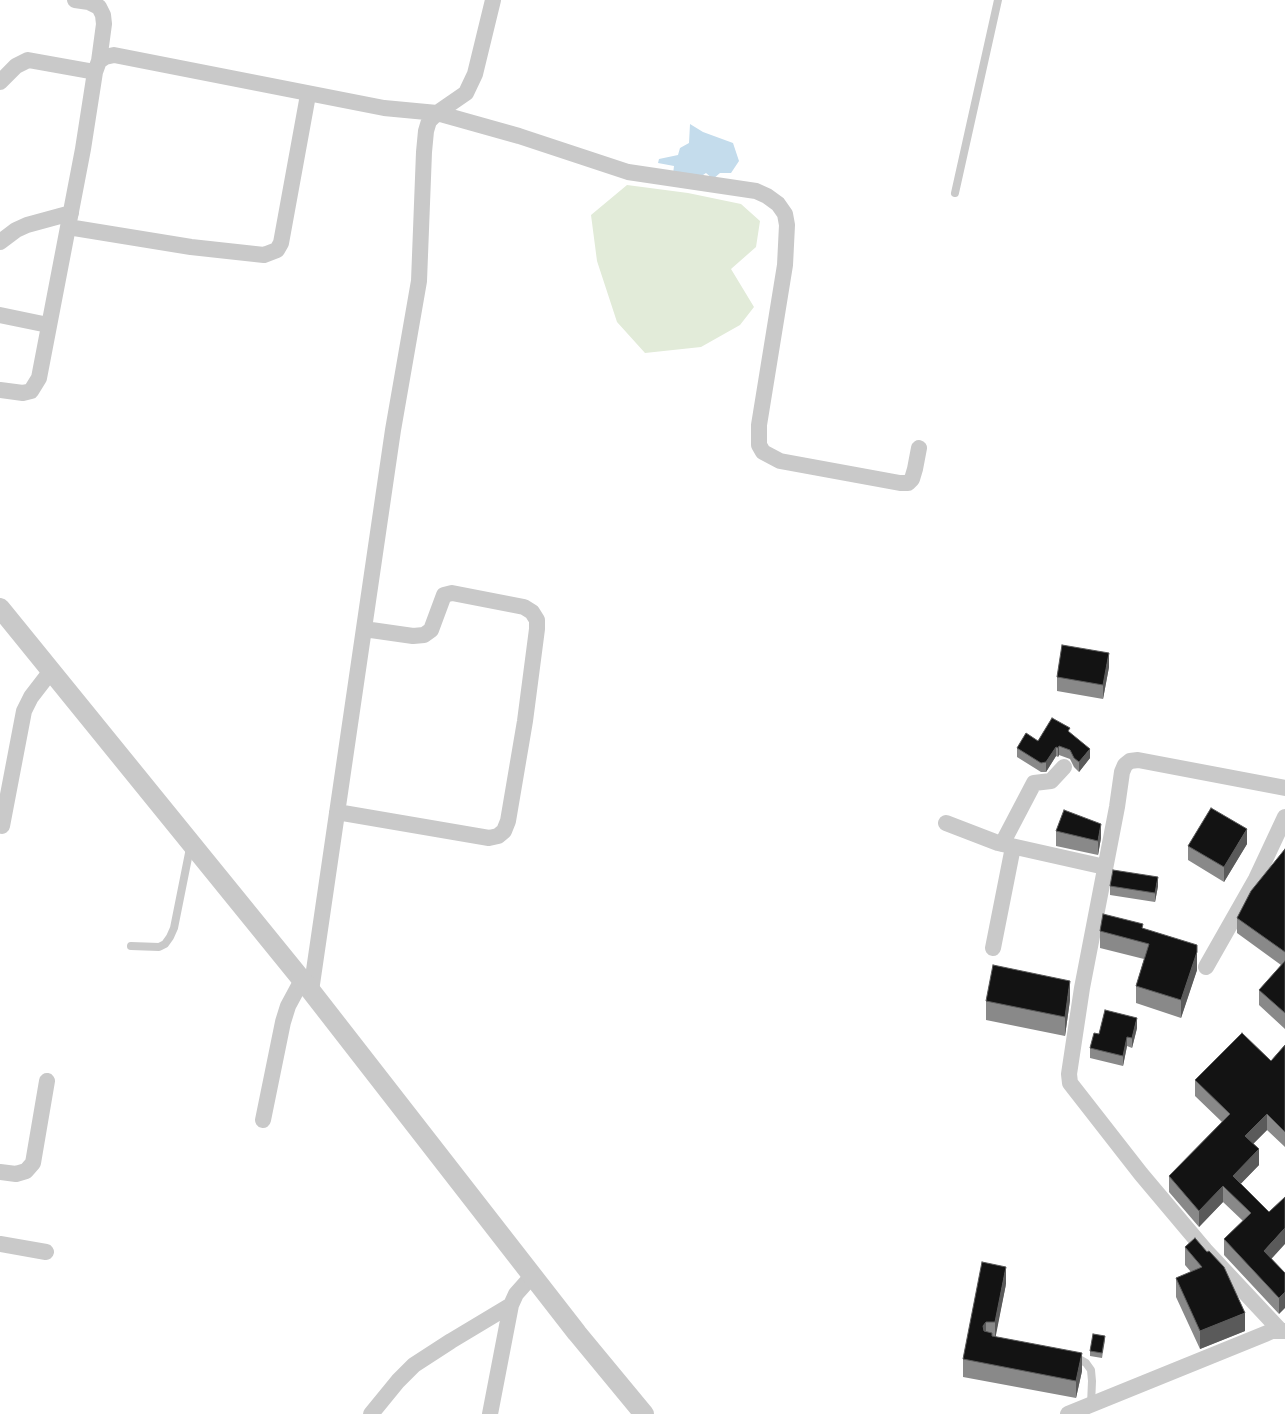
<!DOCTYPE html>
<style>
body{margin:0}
canvas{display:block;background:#fff}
</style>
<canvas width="1285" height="1414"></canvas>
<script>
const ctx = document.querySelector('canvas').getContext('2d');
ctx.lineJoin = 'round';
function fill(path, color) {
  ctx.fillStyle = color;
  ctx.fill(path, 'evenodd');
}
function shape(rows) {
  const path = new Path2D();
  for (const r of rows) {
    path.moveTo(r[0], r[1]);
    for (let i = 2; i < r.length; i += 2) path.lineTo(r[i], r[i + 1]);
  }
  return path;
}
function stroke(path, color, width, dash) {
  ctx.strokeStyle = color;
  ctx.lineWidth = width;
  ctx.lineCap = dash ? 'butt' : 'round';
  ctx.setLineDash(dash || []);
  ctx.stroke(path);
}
fill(shape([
 [627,185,688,193,741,204,760,221,756,247,731,269,754,307,740,325,701,347,645,353,617,322,597,261,591,215]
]), '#e2ebd9');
fill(shape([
 [690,124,703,132,733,143,739,161,731,173,720,173,713,179,706,173,700,177,673,174,674,166,658,163,659,159,678,155,680,148,689,143]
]), '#c4dcec');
stroke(shape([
 [955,193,998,0],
 [131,946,159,947,165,944,170,937,174,928,190,848],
 [1074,1356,1086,1363,1091,1370,1092,1381,1091,1405]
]), '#c9c9c9', 8);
stroke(shape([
 [75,0,89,2,99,7,103,15,104,24,99,61],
 [0,82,16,66,28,60,95,72],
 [68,227,191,247,264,255,277,250,281,243,308,95],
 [0,242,16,230,27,225,71,213],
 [0,315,48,325],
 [0,390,23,393,31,391,39,378,83,149,95,72,99,61,105,57,114,55,384,108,437,113,519,136,628,172,756,191,767,196,778,204,785,214,787,225,785,265,759,425,759,445,763,452,780,461,900,483,908,483,912,479,915,469,919,448],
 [337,812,489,838,498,836,504,831,508,821,525,721,537,629,537,620,532,612,524,607,452,593,444,595,431,630,424,635,413,636,364,629],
 [946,823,998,843,1105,867],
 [2,826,24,711,31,697,51,671],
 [1002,844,1034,783,1051,781,1064,767],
 [993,948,1013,847],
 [1206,967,1256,879,1285,817],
 [311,991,393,430,419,281,424,152,426,131,429,121,437,113,466,93,475,74,493,0],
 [263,1120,283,1022,288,1006,302,980],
 [0,1172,16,1174,26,1171,33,1163,47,1081],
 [0,1244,46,1252],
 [1280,1330,1205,1250,1141,1174,1070,1083,1069,1074,1082,988,1117,807,1122,772,1125,765,1130,761,1138,760,1285,788],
 [371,1414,398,1381,414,1365,451,1341,511,1305],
 [490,1414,511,1305,516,1294,532,1276],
 [1068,1414,1265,1334,1272,1331,1285,1331]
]), '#c9c9c9', 16);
stroke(shape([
 [0,608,311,991,577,1333,644,1414]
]), '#c9c9c9', 20);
fill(shape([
 [1109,667,1103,699,1057,691,1057,677],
 [1070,733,1090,758,1079,772,1074,767,1070,759,1059,755,1058,757,1056,756,1046,772,1041,772,1017,757,1017,748,1038,741],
 [1056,831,1101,838,1098,855,1056,846],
 [1247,844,1224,882,1188,860,1188,846],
 [1285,849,1285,1029,1259,1005,1259,990,1281,965,1237,933,1237,918],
 [1110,886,1158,886,1155,902,1110,895],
 [1143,928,1197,963,1197,970,1181,1018,1136,1003,1136,986,1144,959,1100,948,1100,931],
 [1070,1000,1065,1036,986,1020,986,1001],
 [1137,1028,1132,1048,1127,1046,1123,1066,1090,1058,1090,1048,1099,1034],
 [1285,1045,1285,1147,1267,1130,1253,1144,1259,1165,1240,1184,1271,1259,1285,1273,1279,1314,1224,1255,1224,1239,1243,1221,1223,1202,1199,1227,1169,1192,1169,1176,1222,1122,1195,1096,1195,1080,1271,1061],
 [1195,1238,1245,1331,1200,1349,1176,1297,1176,1278,1191,1272,1185,1265,1185,1247],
 [1006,1284,995,1337,1082,1371,1076,1398,963,1377,963,1359],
 [1105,1340,1102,1358,1090,1356,1090,1351]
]), '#898989');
fill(shape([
 [1109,653,1109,667,1103,699,1103,685],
 [1059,746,1059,755,1058,757,1058,748],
 [1056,747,1056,756,1046,772,1046,762],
 [1090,749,1090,758,1079,772,1079,762],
 [1101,824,1101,838,1098,855,1098,841],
 [1247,829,1247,844,1224,882,1224,867],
 [1158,877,1158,886,1155,902,1155,893],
 [1197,945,1197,970,1181,1018,1181,1000],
 [1070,981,1070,1000,1065,1036,1065,1017],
 [1137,1018,1137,1028,1132,1048,1132,1038],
 [1127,1037,1127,1046,1123,1066,1123,1056],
 [1267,1114,1267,1130,1245,1152,1245,1136],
 [1259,1149,1259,1165,1233,1192,1233,1176],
 [1223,1186,1223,1202,1199,1227,1199,1211],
 [1285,1228,1285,1244,1264,1267,1264,1251],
 [1006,1267,1006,1284,995,1340,995,1322],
 [1285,1292,1285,1308,1279,1314,1279,1298],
 [1245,1313,1245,1331,1200,1349,1200,1331],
 [986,1322,986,1340,983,1326],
 [1082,1353,1082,1371,1076,1398,1076,1381]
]), '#5a5a5a');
const building = shape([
 [1062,645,1109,653,1103,685,1057,677,1062,645],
 [1052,718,1070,728,1068,731,1090,749,1079,762,1074,758,1070,750,1059,746,1058,748,1056,747,1046,762,1041,763,1017,748,1026,733,1038,741,1052,718],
 [1211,808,1247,829,1224,867,1188,846,1211,808],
 [1064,810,1101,824,1098,841,1056,831,1064,810],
 [1285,849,1285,952,1237,918,1251,891,1285,849],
 [1113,870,1158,877,1155,893,1110,886,1113,870],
 [1103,914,1143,924,1142,928,1197,945,1197,952,1181,1000,1136,986,1149,944,1100,931,1103,914],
 [1285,961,1285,1013,1259,990,1285,961],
 [993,965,1070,981,1065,1017,986,1001,993,965],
 [1105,1010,1137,1018,1132,1038,1127,1037,1123,1056,1090,1048,1094,1033,1099,1034,1105,1010],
 [1242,1033,1271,1061,1285,1045,1285,1132,1267,1114,1245,1136,1259,1149,1233,1176,1269,1212,1285,1197,1285,1228,1264,1251,1285,1273,1285,1292,1279,1298,1224,1239,1251,1213,1223,1186,1199,1211,1169,1176,1230,1114,1195,1080,1242,1033],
 [1195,1238,1207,1252,1209,1251,1224,1267,1245,1313,1200,1331,1176,1278,1202,1267,1185,1247,1195,1238],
 [982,1262,1006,1267,995,1322,986,1322,983,1326,984,1331,992,1333,992,1336,1082,1353,1076,1381,963,1359,982,1262],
 [1093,1334,1105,1336,1102,1353,1090,1351,1093,1334]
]);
fill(building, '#131313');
stroke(building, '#5a5a5a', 1);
</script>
